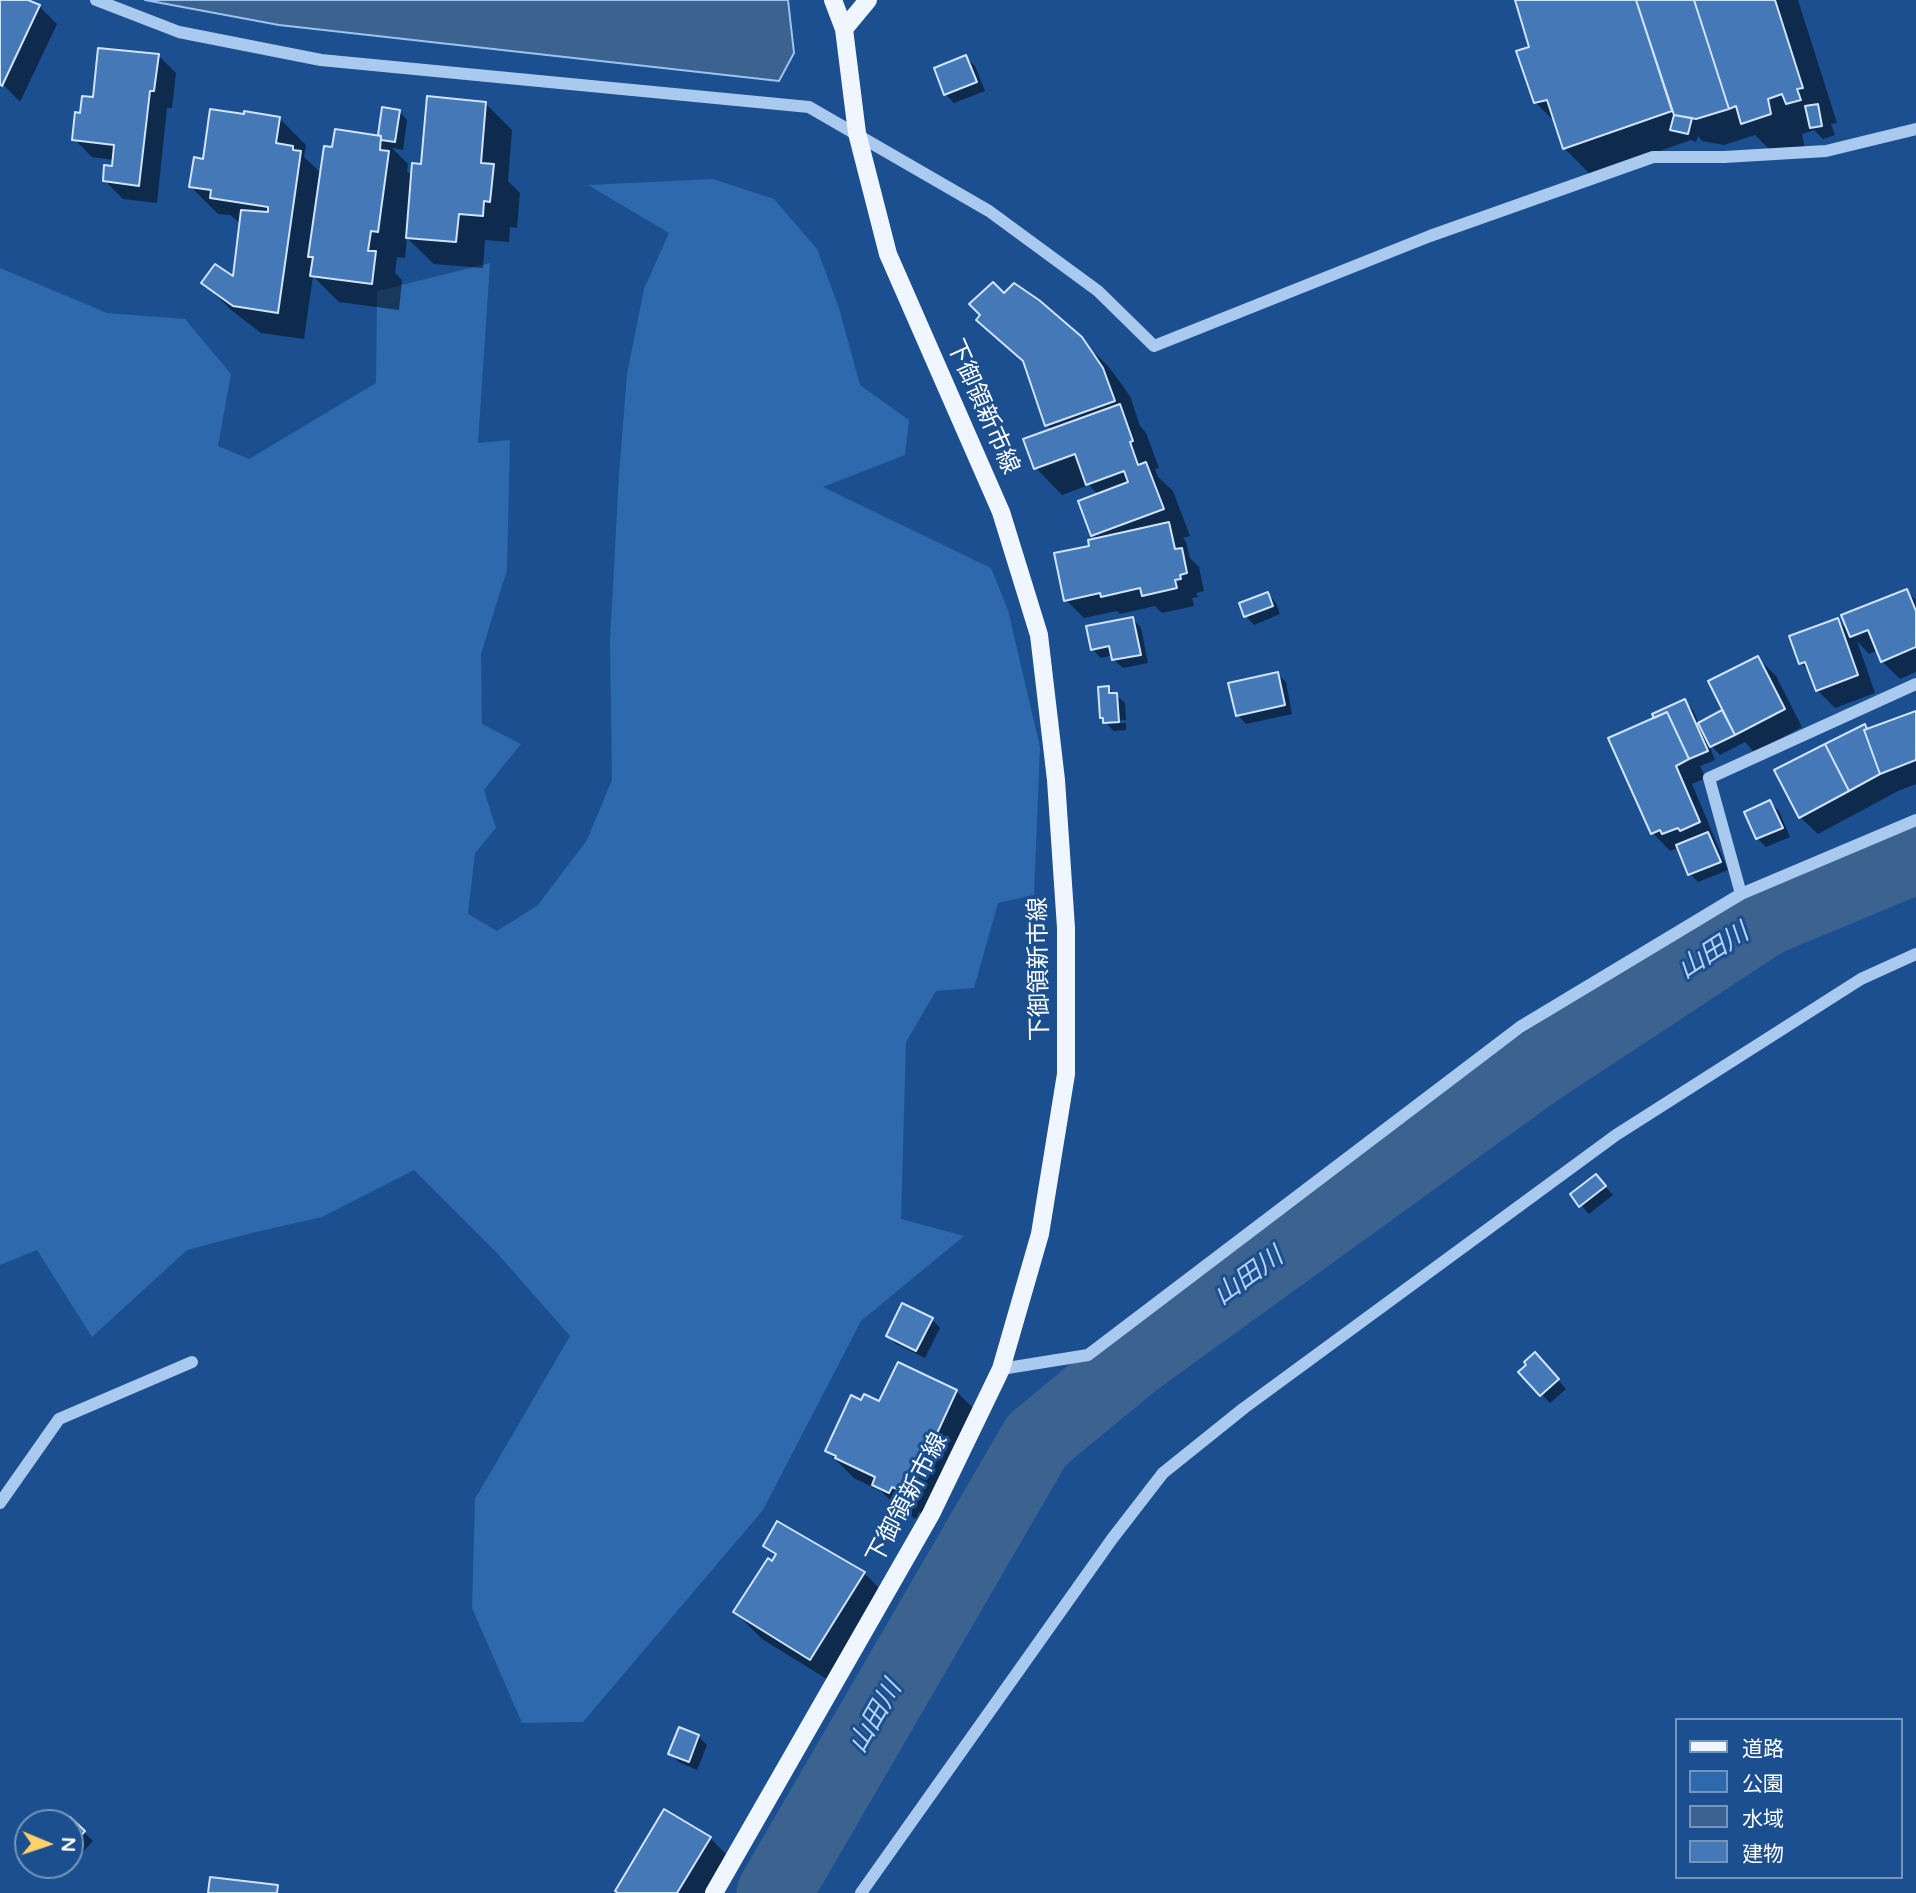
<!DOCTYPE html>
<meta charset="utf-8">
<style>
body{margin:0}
#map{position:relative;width:1916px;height:1893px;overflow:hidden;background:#1b4f8f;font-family:"Varela Round","Noto Sans JP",sans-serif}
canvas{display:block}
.legend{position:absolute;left:1675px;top:1718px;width:228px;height:161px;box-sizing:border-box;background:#1b4f8f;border:2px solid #7695bc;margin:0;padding:9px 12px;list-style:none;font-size:21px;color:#fff}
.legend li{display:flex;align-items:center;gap:14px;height:35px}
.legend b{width:35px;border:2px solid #7695bc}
.north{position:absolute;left:14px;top:1809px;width:70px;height:70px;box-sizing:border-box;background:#1b4f8f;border:2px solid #7695bc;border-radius:50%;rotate:92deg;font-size:19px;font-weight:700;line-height:28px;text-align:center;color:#fff}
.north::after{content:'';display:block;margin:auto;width:24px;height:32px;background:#ffd166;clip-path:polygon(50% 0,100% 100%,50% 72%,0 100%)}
</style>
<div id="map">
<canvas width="1916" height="1893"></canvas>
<ul class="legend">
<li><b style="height:9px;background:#f0f6ff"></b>道路</li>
<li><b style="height:19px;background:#2e69ad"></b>公園</li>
<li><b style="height:19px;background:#3c6290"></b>水域</li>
<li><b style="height:19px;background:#4478b7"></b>建物</li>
</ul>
<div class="north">N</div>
</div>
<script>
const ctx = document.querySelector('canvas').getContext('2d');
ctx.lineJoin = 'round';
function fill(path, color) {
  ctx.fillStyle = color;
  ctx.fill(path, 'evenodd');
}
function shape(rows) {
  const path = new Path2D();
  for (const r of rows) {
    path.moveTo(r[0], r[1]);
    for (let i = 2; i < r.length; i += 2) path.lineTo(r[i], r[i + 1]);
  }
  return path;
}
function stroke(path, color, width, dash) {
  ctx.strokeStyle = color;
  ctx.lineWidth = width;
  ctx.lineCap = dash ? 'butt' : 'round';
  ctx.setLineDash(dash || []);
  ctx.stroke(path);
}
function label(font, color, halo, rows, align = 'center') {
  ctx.font = font + ' "Varela Round","Noto Sans JP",sans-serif';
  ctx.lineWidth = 6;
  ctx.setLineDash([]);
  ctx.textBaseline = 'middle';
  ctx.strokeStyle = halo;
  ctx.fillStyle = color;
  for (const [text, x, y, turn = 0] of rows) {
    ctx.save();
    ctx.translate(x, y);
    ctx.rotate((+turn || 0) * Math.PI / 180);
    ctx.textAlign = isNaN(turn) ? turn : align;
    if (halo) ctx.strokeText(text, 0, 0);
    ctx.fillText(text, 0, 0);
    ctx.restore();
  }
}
fill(shape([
 [713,179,774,199,817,249,839,308,860,385,909,420,905,455,823,487,991,568,1008,610,1040,747,1034,895,998,903,974,988,936,991,906,1042,901,1219,964,1236,861,1321,763,1510,583,1722,522,1723,472,1608,475,1499,570,1336,496,1252,414,1170,322,1217,256,1232,187,1250,92,1337,37,1250,0,1265,0,268,107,313,185,319,231,374,218,446,249,459,376,383,377,291,490,263,478,443,510,440,507,570,481,654,482,724,521,744,484,790,496,828,475,853,468,914,497,931,538,905,587,840,612,780,610,641,619,475,627,374,644,289,669,233,588,185]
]), '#2e69ad');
const water = shape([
 [145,0,788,0,794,53,779,81,279,25,145,0]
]);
fill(water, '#3c6290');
stroke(water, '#9cc4f0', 2);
fill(shape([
 [0,0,24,0,39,6,57,24,20,102,0,81],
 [1517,0,1798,0,1837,123,1831,124,1835,135,1823,139,1814,130,1802,134,1805,149,1778,158,1755,135,1724,145,1702,141,1698,136,1696,142,1691,140,1591,175,1564,148,1556,123,1535,102,1532,48],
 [158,55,176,73,172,108,167,108,157,203,123,199,105,181,113,168,114,160,92,157,74,139,81,115,94,99],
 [966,57,975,66,985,91,954,103,945,94],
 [485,103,512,130,508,181,520,193,517,228,510,227,509,242,485,240,483,268,434,264,407,238,405,258,397,257,395,273,402,280,399,310,339,302,313,276,304,339,261,333,230,309,203,282,234,279,241,224,230,215,218,214,191,187,204,161,279,118,306,145,304,157,322,174,334,149,336,131,383,138,399,111,407,120,403,150,392,148,408,164,407,171,413,177],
 [1004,295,1080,339,1108,366,1130,396,1140,426,1146,433,1159,468,1155,469,1158,477,1173,491,1190,536,1183,538,1186,542,1190,558,1199,567,1204,591,1196,593,1198,597,1192,598,1194,606,1162,613,1155,606,1120,614,1117,611,1084,618,1066,600,1091,547,1098,540,1093,535,1099,495,1089,485,1062,495,1036,468,1052,430,1047,425,1027,365,978,320],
 [1906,591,1916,600,1916,672,1900,679,1882,661,1878,650,1869,654,1857,641,1875,693,1835,708,1817,690,1811,673,1801,663,1838,620,1850,633],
 [1268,594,1276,603,1280,614,1254,625,1246,616],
 [1133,619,1141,628,1148,663,1123,668,1114,660,1113,655,1101,658,1092,649],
 [1758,658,1776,676,1802,727,1754,752,1745,742,1720,755,1708,742,1715,760,1700,766,1706,778,1692,784,1728,870,1698,882,1690,874,1678,848,1670,851,1653,833,1656,719,1684,701,1693,710,1699,724,1725,711],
 [1277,674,1286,682,1292,714,1246,724,1238,715],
 [1108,688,1125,703,1126,720,1107,721,1107,724,1126,723,1126,730,1114,731,1105,722,1102,717],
 [1916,713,1916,784,1898,791,1818,834,1800,817,1869,731],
 [1770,802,1779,811,1790,837,1766,847,1757,838,1746,813],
 [1604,1185,1613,1195,1589,1214,1572,1194],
 [932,1319,940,1328,925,1358,896,1344,888,1336],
 [1543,1363,1566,1389,1550,1403,1521,1372],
 [956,1391,983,1418,936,1520,919,1512,916,1519,901,1511,882,1492,854,1478,827,1451,862,1402,880,1404],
 [765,1545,864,1573,891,1600,838,1686,762,1639,735,1612,776,1556],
 [698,1736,707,1745,697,1770,679,1762,670,1754],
 [70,1819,93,1841,77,1858,70,1851,70,1823,67,1823],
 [710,1838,728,1856,706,1893,619,1893]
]), '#0007');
stroke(shape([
 [774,1893,1037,1440,1134,1360,1534,1071,1765,919,1916,856]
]), '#3c6290', 75);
const building = shape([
 [0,0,28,0,40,5,2,86,0,84,0,0],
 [1515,0,1636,0,1672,111,1563,149,1547,100,1534,103,1516,51,1529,47,1515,0],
 [1636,0,1694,0,1729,109,1696,119,1674,115,1636,0],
 [1694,0,1775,0,1803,88,1797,89,1801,100,1786,104,1782,94,1768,99,1771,114,1741,124,1736,106,1729,109,1694,0],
 [98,48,159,54,154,91,150,91,139,186,103,181,104,165,112,166,114,145,72,140,75,112,80,113,82,96,93,97,98,48],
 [966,55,977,82,944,95,934,68,966,55],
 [427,96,486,102,481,163,494,164,490,202,484,201,483,216,459,214,456,242,406,238,412,163,421,164,427,96],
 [1818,104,1822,126,1810,128,1805,106,1818,104],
 [382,107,400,110,395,142,381,140,381,136,378,135,382,107],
 [210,109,244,114,244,111,280,117,276,143,293,146,293,150,301,151,278,313,233,306,201,283,215,264,233,276,241,210,268,212,268,207,210,198,211,190,189,187,194,157,203,159,210,109],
 [1674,115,1692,118,1688,134,1670,130,1674,115],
 [335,129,381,136,380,150,389,151,378,232,371,231,368,251,376,251,372,284,310,276,313,257,308,257,324,146,332,147,335,129],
 [993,282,1004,293,1014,283,1039,300,1082,337,1103,368,1115,401,1045,426,1023,361,976,320,980,315,969,304,993,282],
 [1120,404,1133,441,1130,442,1138,465,1146,462,1164,509,1091,536,1078,501,1128,482,1124,471,1086,485,1075,454,1034,469,1023,439,1120,404],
 [1169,522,1175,549,1182,548,1187,573,1180,575,1181,579,1175,580,1177,588,1142,596,1140,588,1101,597,1100,593,1064,601,1054,553,1089,546,1088,540,1169,522],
 [1907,589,1916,611,1916,647,1881,662,1868,630,1850,637,1841,615,1907,589],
 [1268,592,1273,606,1244,617,1239,603,1268,592],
 [1133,617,1141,655,1112,660,1109,646,1091,650,1086,626,1133,617],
 [1838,618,1858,675,1816,691,1805,662,1799,664,1789,636,1838,618],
 [1758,656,1785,709,1735,735,1708,681,1758,656],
 [1278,672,1285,705,1236,716,1228,683,1278,672],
 [1109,686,1109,693,1117,693,1119,722,1103,723,1103,718,1100,718,1098,687,1109,686],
 [1685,699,1708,751,1689,759,1667,712,1654,718,1652,714,1685,699],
 [1722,710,1735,735,1710,747,1698,723,1722,710],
 [1916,711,1916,760,1880,774,1864,730,1916,711],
 [1667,712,1689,759,1676,766,1700,822,1680,831,1678,828,1662,834,1660,830,1651,834,1608,738,1667,712],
 [1865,724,1867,729,1864,730,1880,774,1849,791,1825,744,1865,724],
 [1825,744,1849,791,1799,818,1774,770,1825,744],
 [1770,800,1783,828,1756,839,1744,812,1770,800],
 [1708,832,1721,862,1688,875,1676,845,1708,832],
 [1596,1174,1606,1186,1579,1207,1570,1194,1596,1174],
 [902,1303,933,1318,916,1351,886,1336,902,1303],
 [1535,1352,1559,1379,1540,1396,1518,1372,1526,1365,1524,1362,1535,1352],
 [898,1362,957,1390,909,1494,892,1487,889,1493,872,1485,875,1477,835,1458,836,1456,825,1451,851,1395,861,1400,864,1394,879,1401,898,1362],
 [777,1521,865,1572,810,1660,733,1612,768,1558,772,1561,776,1554,763,1546,777,1521],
 [679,1727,699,1735,689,1762,668,1754,679,1727],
 [664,1809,711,1837,677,1893,618,1893,615,1891,664,1809],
 [70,1817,85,1831,70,1848,70,1823,64,1823,70,1817],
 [210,1877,278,1885,277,1893,208,1893,210,1877]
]);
fill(building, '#4478b7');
stroke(building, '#cfe3fa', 2);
stroke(shape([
 [96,0,179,32,321,60,809,107,989,211,1098,291,1154,346,1430,236,1653,157,1724,157,1826,151,1916,129],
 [1741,894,1709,778,1916,684],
 [1001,1369,1088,1355,1520,1027,1741,894,1916,820],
 [0,1503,59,1419,192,1362],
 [861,1893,1112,1539,1163,1473,1244,1408,1616,1135,1861,979,1916,954]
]), '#a9c9ee', 12);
stroke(shape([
 [844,29,868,0],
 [714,1893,931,1514,1001,1369,1040,1234,1066,1074,1066,928,1056,780,1039,635,1001,512,888,254,857,133,844,29,833,0]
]), '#f0f6ff', 18);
label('24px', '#fff', '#1b4f8f', [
 ["下御領新市線",982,407,66],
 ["下御領新市線",1040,969,-91],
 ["下御領新市線",908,1499,-62]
]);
label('italic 26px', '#b5d3f5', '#1b4f8f', [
 ["山田川",1714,952,-33],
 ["山田川",1249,1277,-36],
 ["山田川",876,1717,-60]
]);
</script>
